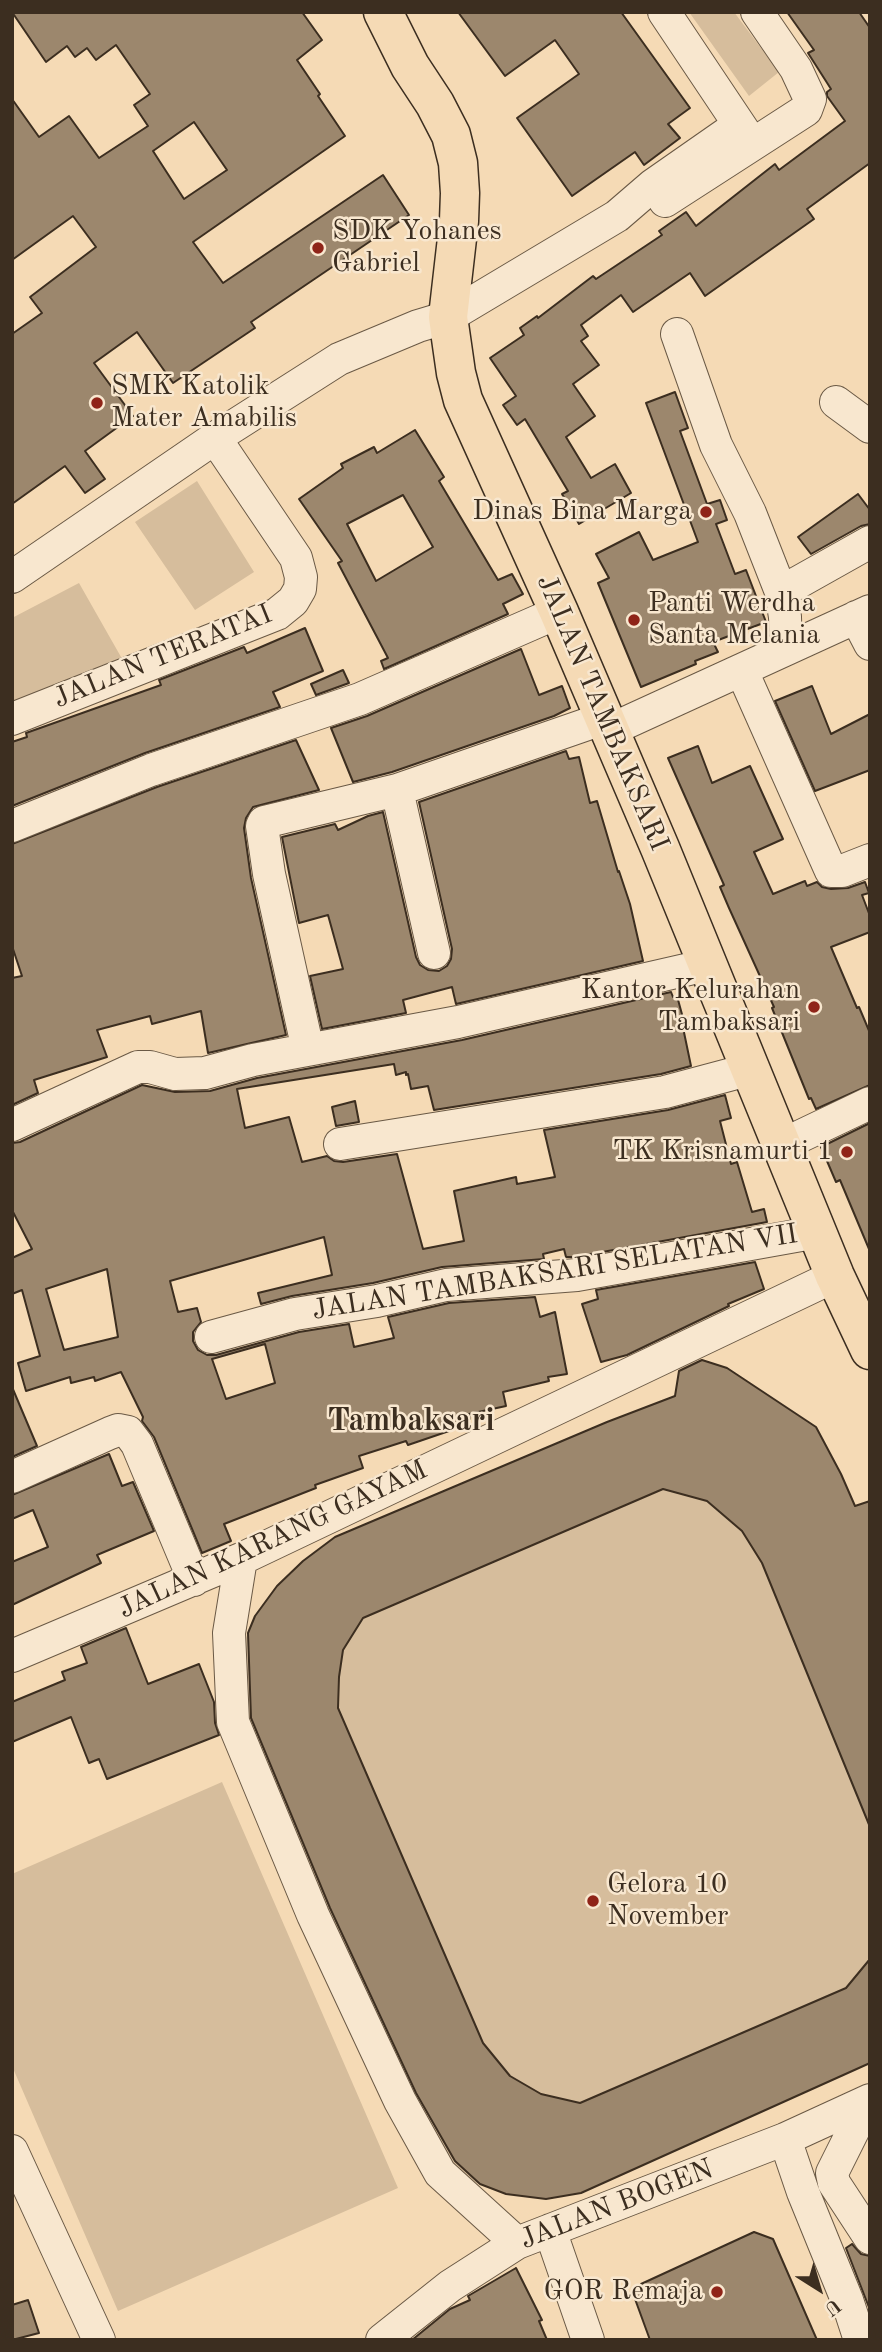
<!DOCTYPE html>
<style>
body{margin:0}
#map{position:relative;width:882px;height:2352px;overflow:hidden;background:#f5dab5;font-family:"Old Standard TT",serif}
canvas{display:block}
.frame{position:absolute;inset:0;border:14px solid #3c2e20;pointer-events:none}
.north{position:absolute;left:784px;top:2254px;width:70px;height:70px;-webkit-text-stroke:5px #f8e7cf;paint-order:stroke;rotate:143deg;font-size:19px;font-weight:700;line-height:28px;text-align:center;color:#3c2e20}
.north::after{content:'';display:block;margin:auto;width:24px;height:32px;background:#3c2e20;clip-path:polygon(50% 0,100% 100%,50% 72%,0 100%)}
</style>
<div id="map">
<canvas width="882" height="2352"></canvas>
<div class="frame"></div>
<div class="north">U</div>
</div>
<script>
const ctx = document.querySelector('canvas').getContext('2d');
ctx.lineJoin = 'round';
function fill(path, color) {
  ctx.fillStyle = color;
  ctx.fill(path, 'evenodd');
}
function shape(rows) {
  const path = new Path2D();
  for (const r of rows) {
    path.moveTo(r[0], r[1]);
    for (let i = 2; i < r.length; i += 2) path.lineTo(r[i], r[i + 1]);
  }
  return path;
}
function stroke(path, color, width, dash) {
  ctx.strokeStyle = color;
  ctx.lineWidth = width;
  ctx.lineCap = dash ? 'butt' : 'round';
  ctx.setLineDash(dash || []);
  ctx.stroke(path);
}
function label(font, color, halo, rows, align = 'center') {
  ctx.font = font + ' "Old Standard TT",serif';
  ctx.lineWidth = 5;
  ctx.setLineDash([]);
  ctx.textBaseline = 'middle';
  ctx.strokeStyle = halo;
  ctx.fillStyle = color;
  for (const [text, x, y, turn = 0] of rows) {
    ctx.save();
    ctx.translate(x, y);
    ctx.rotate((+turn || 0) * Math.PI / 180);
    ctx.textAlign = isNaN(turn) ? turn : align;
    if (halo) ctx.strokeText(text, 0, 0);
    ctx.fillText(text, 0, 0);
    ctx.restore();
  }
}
fill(shape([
 [689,12,734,12,779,72,749,96],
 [197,481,254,572,195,610,135,522],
 [79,583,125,664,12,707,12,618],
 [682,1353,727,1368,816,1427,841,1474,854,1506,870,1501,870,2063,581,2193,546,2199,506,2194,474,2182,441,2158,245,1739,239,1655,255,1616,277,1586,303,1561,335,1537,607,1422,675,1396],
 [222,1782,398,2188,118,2311,12,2066,12,1874]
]), '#d6bd9c');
const building = shape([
 [12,12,302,12,322,40,297,60,320,94,318,96,345,136,193,242,223,283,383,175,409,215,251,322,255,328,173,383,137,332,94,363,133,416,85,451,105,479,85,493,65,466,12,504,12,334,42,313,30,297,96,247,73,216,12,260,12,99,39,137,69,116,99,158,148,126,134,105,150,94,116,45,96,60,87,48,75,57,67,46,46,62,12,12],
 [194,122,227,170,184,199,153,151,194,122],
 [458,12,621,12,690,108,668,124,680,138,644,165,635,152,572,196,517,118,579,74,555,40,505,76,458,12],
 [787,12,859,12,870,28,870,163,807,209,814,219,705,296,690,273,633,312,621,295,581,325,588,336,581,341,599,365,573,384,595,416,566,437,591,478,615,464,631,493,579,524,562,494,568,491,525,419,517,425,503,405,516,396,490,358,524,335,520,328,537,316,538,318,593,276,596,279,662,235,659,231,686,212,696,226,775,164,779,170,845,121,827,96,827,92,831,89,808,53,814,50,787,12],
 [675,392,688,428,680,431,707,504,720,500,727,520,716,524,735,574,746,570,766,622,713,642,718,652,695,661,696,664,641,687,598,583,609,578,596,554,639,532,653,560,698,542,646,403,675,392],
 [415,430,444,477,439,481,498,580,512,574,523,594,503,604,508,614,384,669,381,661,388,658,338,563,342,561,299,499,343,468,341,464,374,447,377,453,415,430],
 [403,495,433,547,376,581,347,524,403,495],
 [858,494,870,510,870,524,861,526,811,554,798,537,858,494],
 [305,628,323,671,273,692,280,707,145,753,12,806,12,742,27,737,26,733,161,685,159,680,244,647,247,653,305,628],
 [521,649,539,695,562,686,570,708,554,716,392,772,353,782,331,728,367,716,521,649],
 [343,670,349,683,316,695,311,684,343,670],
 [812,686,831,734,870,714,870,770,815,791,775,701,812,686],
 [296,740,319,790,253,807,246,818,244,828,251,878,286,1035,208,1053,201,1011,152,1024,150,1016,97,1030,107,1057,34,1080,38,1093,12,1105,12,978,22,976,12,946,12,844,157,787,296,740],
 [698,746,712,783,750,766,783,839,754,852,773,894,805,881,807,886,817,882,822,887,831,889,848,888,865,882,869,893,862,895,870,916,870,932,831,947,857,1008,859,1007,870,1033,870,1085,816,1109,811,1098,809,1099,772,1008,774,1007,729,908,720,887,724,885,668,758,698,746],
 [566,751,569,759,579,757,590,803,597,801,618,872,619,871,630,904,643,961,456,1004,452,987,403,1000,406,1013,322,1029,310,976,343,969,328,915,299,923,282,837,335,824,338,830,368,816,383,812,416,957,420,965,428,970,439,971,447,966,451,959,452,949,419,802,566,751],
 [671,992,673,997,677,996,683,1018,681,1018,691,1066,661,1074,434,1110,428,1086,411,1089,408,1074,406,1075,406,1072,396,1075,394,1064,237,1089,245,1128,289,1117,302,1162,327,1156,334,1161,343,1162,397,1154,423,1249,464,1241,454,1191,516,1177,517,1184,555,1177,544,1130,668,1110,725,1095,731,1118,720,1121,731,1164,737,1162,752,1212,764,1209,767,1222,575,1257,566,1257,564,1249,543,1254,544,1259,442,1267,373,1283,292,1296,261,1304,258,1293,332,1275,324,1237,170,1281,178,1312,197,1308,201,1322,193,1332,193,1341,198,1350,207,1355,216,1355,299,1332,349,1324,354,1347,394,1338,388,1317,449,1303,535,1297,540,1317,555,1312,567,1374,548,1377,549,1381,503,1392,506,1406,469,1414,470,1419,451,1424,452,1430,408,1445,406,1441,359,1456,363,1468,315,1485,316,1488,224,1524,231,1541,202,1553,154,1437,142,1421,143,1417,121,1372,95,1381,94,1377,71,1383,70,1377,26,1391,18,1363,40,1356,22,1290,12,1294,12,1258,32,1249,12,1210,12,1143,20,1142,142,1085,175,1092,210,1091,257,1078,462,1040,671,992],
 [107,1269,118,1337,64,1350,46,1289,107,1269],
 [265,1344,275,1383,226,1399,212,1359,265,1344],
 [355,1101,359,1122,336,1126,332,1107,355,1101],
 [870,1123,870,1249,869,1249,840,1180,836,1182,821,1147,870,1123],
 [755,1262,764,1289,728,1304,729,1306,627,1355,601,1362,582,1304,598,1299,596,1290,755,1262],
 [702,1360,727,1368,816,1427,841,1474,855,1506,870,1501,870,1827,762,1563,742,1531,707,1501,663,1489,363,1618,343,1650,339,1677,338,1708,483,2043,510,2076,541,2094,580,2103,846,1988,870,1959,870,2063,581,2193,546,2199,506,2194,480,2184,455,2161,416,2093,330,1908,251,1718,248,1633,255,1616,277,1586,303,1561,335,1537,607,1422,675,1396,679,1371,702,1360],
 [12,1387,37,1446,12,1457,12,1387],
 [109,1454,122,1486,133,1482,154,1531,97,1555,101,1563,12,1605,12,1562,48,1547,33,1510,12,1519,12,1495,109,1454],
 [126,1628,148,1684,199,1664,214,1702,215,1723,219,1735,107,1779,99,1759,89,1763,71,1717,12,1742,12,1702,65,1680,62,1672,87,1663,81,1647,126,1628],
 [754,2232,773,2239,817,2340,650,2340,635,2299,641,2284,754,2232],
 [852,2244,861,2254,870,2256,870,2310,846,2248,852,2244],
 [516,2268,542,2320,539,2321,547,2340,412,2340,450,2309,470,2300,468,2296,516,2268],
 [28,2300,39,2333,12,2340,12,2305,28,2300]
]);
fill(building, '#9c876d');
stroke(building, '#3c2e20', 2);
const minor = shape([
 [664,12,751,142],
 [665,201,806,110,810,99,796,69,757,12],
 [677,334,716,445,750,513,781,592],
 [836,402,870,427],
 [12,577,215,438,339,359,418,326,448,317,617,216,653,185,739,125],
 [856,617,870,644],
 [786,649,785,617,781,592,870,542],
 [742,671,831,871,842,871,870,860],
 [12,719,277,614,293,601,300,589,301,577,296,558,215,438],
 [610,730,870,611],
 [397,790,434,953],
 [12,826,151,770,360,699,559,612],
 [308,1050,269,874,262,826,264,822,397,790,605,718],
 [12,1125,138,1067,150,1067,175,1074,205,1073,253,1060,458,1022,707,965],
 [340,1144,665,1092,751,1069],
 [782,1145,870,1103],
 [211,1337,295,1314,377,1301,446,1285,577,1275,818,1232],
 [12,1477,110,1433,118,1430,128,1432,137,1444,194,1580],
 [241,1559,229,1633,233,1722,313,1915,400,2101,440,2173,517,2243],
 [12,1656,241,1559,835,1276],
 [868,2101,832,2173,834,2183,870,2238],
 [785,2139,803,2192,847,2300,860,2340],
 [12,2151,99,2340],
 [550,2230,588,2340],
 [382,2340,450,2286,517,2243,785,2139,870,2100]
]);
const major = shape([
 [383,12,410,66,435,104,451,135,458,163,460,193,459,221,448,317,456,373,463,400,559,612,660,848,835,1276,870,1350]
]);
stroke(minor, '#6a5945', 34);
stroke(major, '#3c2e20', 41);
stroke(minor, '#f8e7cf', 32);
stroke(major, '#f5dab5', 38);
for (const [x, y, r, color] of [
 [318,248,7,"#8f2418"],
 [97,403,7,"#8f2418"],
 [706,512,7,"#8f2418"],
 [634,620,7,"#8f2418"],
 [814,1007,7,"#8f2418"],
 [847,1152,7,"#8f2418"],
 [593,1901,7,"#8f2418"],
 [717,2292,7,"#8f2418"]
]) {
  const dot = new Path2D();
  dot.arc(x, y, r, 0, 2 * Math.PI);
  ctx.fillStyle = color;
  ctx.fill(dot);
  stroke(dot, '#f8e7cf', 2.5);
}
label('28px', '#3c2e20', '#f8e7cf', [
 ["SDK Yohanes",332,232],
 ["Gabriel",332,264],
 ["SMK Katolik",111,387],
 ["Mater Amabilis",111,419],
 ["Dinas Bina Marga",692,512,"right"],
 ["Panti Werdha",648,604],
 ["Santa Melania",648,636],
 ["Kantor Kelurahan",800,991,"right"],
 ["Tambaksari",800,1023,"right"],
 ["TK Krisnamurti 1",833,1152,"right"],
 ["Gelora 10",607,1885],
 ["November",607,1917],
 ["GOR Remaja",703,2292,"right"]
], 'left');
label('28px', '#3c2e20', '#f8e7cf', [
 ["JALAN TERATAI",163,657,-22],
 ["JALAN TAMBAKSARI",602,713,67],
 ["JALAN TAMBAKSARI SELATAN VII",555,1273,-9],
 ["JALAN KARANG GAYAM",273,1540,-25],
 ["JALAN BOGEN",617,2205,-21]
]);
label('bold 32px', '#3c2e20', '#f8e7cf', [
 ["Tambaksari",411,1422]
]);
</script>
